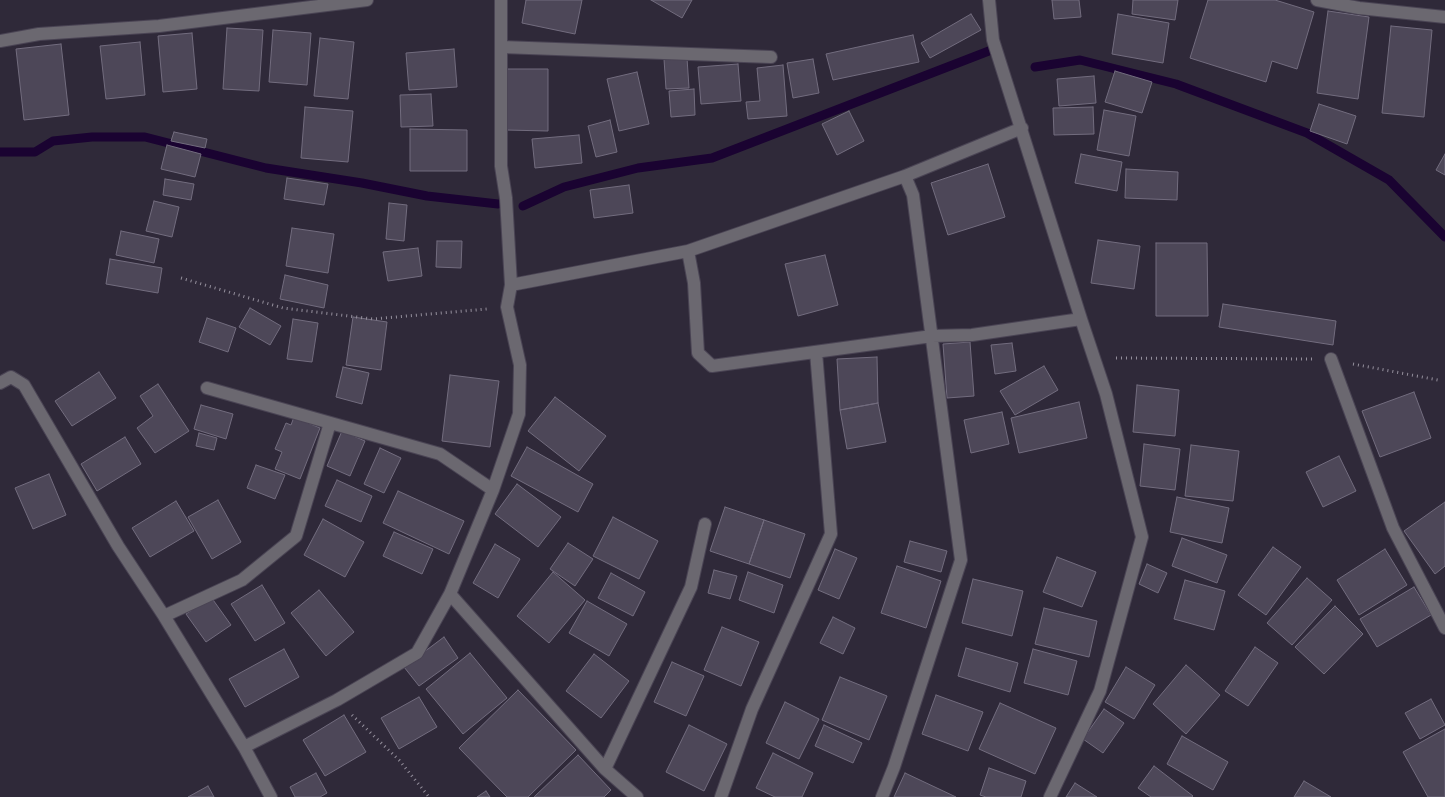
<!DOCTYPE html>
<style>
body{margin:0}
canvas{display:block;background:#2f2939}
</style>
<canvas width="1445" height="797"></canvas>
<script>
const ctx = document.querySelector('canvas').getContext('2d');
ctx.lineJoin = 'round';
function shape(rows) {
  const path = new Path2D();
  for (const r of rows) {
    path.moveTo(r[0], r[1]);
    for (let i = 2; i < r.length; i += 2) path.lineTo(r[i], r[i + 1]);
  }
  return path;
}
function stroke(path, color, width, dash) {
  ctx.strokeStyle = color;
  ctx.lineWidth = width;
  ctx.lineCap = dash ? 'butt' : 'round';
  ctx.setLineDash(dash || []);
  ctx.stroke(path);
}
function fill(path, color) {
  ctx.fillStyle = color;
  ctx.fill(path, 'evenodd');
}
stroke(shape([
 [1035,67,1080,60,1176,84,1307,133,1389,180,1445,237],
 [0,152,35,152,53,141,92,137,145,137,266,168,362,183,427,196,498,204],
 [523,206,564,187,638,168,712,158,994,49]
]), '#1a0331', 9);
const building = shape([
 [526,0,582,0,575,34,522,23,526,0],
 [651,0,692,0,682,18,651,0],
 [1052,0,1079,0,1081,17,1054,19,1052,0],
 [1133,0,1178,0,1175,20,1132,14,1133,0],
 [1208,0,1275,0,1314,12,1297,69,1272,61,1266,82,1190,58,1208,0],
 [1328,11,1369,17,1358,99,1317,93,1328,11],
 [971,14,981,30,930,58,921,43,971,14],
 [1118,14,1169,23,1163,63,1112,54,1118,14],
 [1391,26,1432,30,1424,117,1382,113,1391,26],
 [227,28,263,30,259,91,223,89,227,28],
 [273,30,311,33,307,85,269,82,273,30],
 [192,33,197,89,163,92,158,36,192,33],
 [913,35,919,62,833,80,826,54,913,35],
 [320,38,354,42,348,99,314,96,320,38],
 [140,42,145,95,106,99,100,46,140,42],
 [61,44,69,115,24,120,16,49,61,44],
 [454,49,457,87,409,90,406,53,454,49],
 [687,58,689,88,666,89,664,59,687,58],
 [813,59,819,93,793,98,787,63,813,59],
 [738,64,741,101,701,104,698,67,738,64],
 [783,65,787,116,748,119,746,102,760,101,757,68,783,65],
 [506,69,548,69,548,131,506,130,506,69],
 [1115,71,1152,82,1142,113,1105,102,1115,71],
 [637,72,649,124,619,131,607,79,637,72],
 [1094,76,1096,103,1059,106,1057,79,1094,76],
 [694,89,695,115,671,117,669,91,694,89],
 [431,94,433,126,401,127,400,95,431,94],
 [1319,104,1356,116,1347,144,1310,131,1319,104],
 [305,107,353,111,348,162,301,158,305,107],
 [1093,107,1094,134,1054,135,1053,108,1093,107],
 [1104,110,1136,116,1129,156,1097,150,1104,110],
 [849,111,864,141,837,155,822,124,849,111],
 [610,120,617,152,596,157,588,126,610,120],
 [410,129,467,130,467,171,410,171,410,129],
 [174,132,207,139,205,148,171,141,174,132],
 [579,135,582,163,535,168,532,139,579,135],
 [167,145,201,154,195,177,161,169,167,145],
 [1081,154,1122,162,1117,191,1075,183,1081,154],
 [1445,154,1445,175,1436,170,1445,154],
 [988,164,1005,217,948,235,931,183,988,164],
 [1126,169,1178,172,1177,200,1125,198,1126,169],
 [287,178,328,184,324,205,284,199,287,178],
 [165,179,194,184,191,200,163,195,165,179],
 [629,185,633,213,594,218,590,190,629,185],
 [154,201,179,207,172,237,146,231,154,201],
 [389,203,407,205,404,241,386,239,389,203],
 [292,228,334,234,328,273,286,266,292,228],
 [121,231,159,239,154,263,116,255,121,231],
 [1098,240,1140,246,1134,289,1091,283,1098,240],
 [437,241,462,241,461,268,436,267,437,241],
 [1156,243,1207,243,1208,316,1156,316,1156,243],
 [418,248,422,276,388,281,383,252,418,248],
 [825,255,838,305,798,316,785,264,825,255],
 [110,259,162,268,158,293,106,284,110,259],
 [285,275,328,285,324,308,280,299,285,275],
 [1223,304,1336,321,1333,345,1219,327,1223,304],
 [250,308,281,326,270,345,239,327,250,308],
 [353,317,387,322,381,370,346,365,353,317],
 [207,318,236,328,228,352,199,342,207,318],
 [293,319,318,323,312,362,287,359,293,319],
 [970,342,974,396,947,398,943,344,970,342],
 [1012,343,1016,371,995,374,991,345,1012,343],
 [877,357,878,403,840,410,837,359,877,357],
 [1044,366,1058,390,1015,415,1000,391,1044,366],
 [343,367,369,373,362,404,336,397,343,367],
 [99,372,116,398,72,426,55,401,99,372],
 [450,375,499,381,490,447,442,441,450,375],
 [158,384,189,431,155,453,137,428,153,416,140,396,158,384],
 [1137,385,1179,390,1175,436,1133,432,1137,385],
 [1414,392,1431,438,1380,457,1362,411,1414,392],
 [555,397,606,436,579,471,528,431,555,397],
 [1079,402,1087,438,1019,453,1011,418,1079,402],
 [878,403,886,442,847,449,840,410,878,403],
 [201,405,233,414,226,439,194,429,201,405],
 [1002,412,1009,444,971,453,964,420,1002,412],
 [294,417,320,428,300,479,275,469,282,452,275,449,286,423,291,425,294,417],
 [342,431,365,441,350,476,327,466,342,431],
 [199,433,217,438,214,450,196,446,199,433],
 [125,437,141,464,97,491,81,464,125,437],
 [1144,444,1180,449,1175,490,1140,486,1144,444],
 [1191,445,1239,451,1233,501,1185,496,1191,445],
 [527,447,593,484,578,512,511,476,527,447],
 [380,448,401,458,384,493,364,484,380,448],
 [1339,456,1356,491,1323,507,1306,472,1339,456],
 [256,465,285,475,275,499,247,488,256,465],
 [49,474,66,515,33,529,15,488,49,474],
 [337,480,372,496,361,522,325,506,337,480],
 [517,484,561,517,538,547,495,514,517,484],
 [398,491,464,521,449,554,383,523,398,491],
 [1177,497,1229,508,1222,543,1170,532,1177,497],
 [218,500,241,542,212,559,188,517,218,500],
 [176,501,194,531,150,557,132,528,176,501],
 [1445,502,1445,566,1435,574,1404,531,1445,502],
 [725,507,764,520,749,564,710,551,725,507],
 [613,517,658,541,639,579,593,556,613,517],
 [323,519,364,542,345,577,304,555,323,519],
 [764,520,805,534,790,578,749,564,764,520],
 [394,532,433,549,422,574,383,556,394,532],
 [1182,538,1227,555,1217,583,1172,566,1182,538],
 [910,541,947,551,941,572,904,562,910,541],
 [568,543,593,559,575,586,550,569,568,543],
 [495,544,520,559,498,598,473,583,495,544],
 [1273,547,1301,567,1266,615,1238,595,1273,547],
 [835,549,857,558,839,599,818,590,835,549],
 [1385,549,1407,585,1359,615,1337,580,1385,549],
 [1057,557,1096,572,1082,607,1043,592,1057,557],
 [1147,564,1167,573,1158,593,1139,584,1147,564],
 [897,566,941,581,926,628,881,613,897,566],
 [714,570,737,576,730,599,708,593,714,570],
 [553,572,585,600,549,643,517,616,553,572],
 [748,572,783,585,774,613,739,600,748,572],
 [611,573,645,592,633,616,598,598,611,573],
 [1307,578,1332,600,1292,645,1267,623,1307,578],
 [973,579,1023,591,1012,636,962,623,973,579],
 [1185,580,1225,591,1214,630,1174,619,1185,580],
 [262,585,285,623,255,641,231,604,262,585],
 [1414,587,1431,615,1377,647,1360,619,1414,587],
 [319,590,354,632,326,656,291,613,319,590],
 [211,597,231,625,206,642,186,614,211,597],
 [587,601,627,624,609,656,569,633,587,601],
 [1335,606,1363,634,1324,674,1295,647,1335,606],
 [1044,608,1097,621,1089,657,1035,644,1044,608],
 [833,617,855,628,843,654,820,643,833,617],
 [722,627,759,642,741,686,704,670,722,627],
 [444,637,458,658,419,686,404,667,444,637],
 [1255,647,1278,663,1248,706,1225,691,1255,647],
 [966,648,1018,663,1010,692,958,676,966,648],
 [284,649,299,677,245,707,229,679,284,649],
 [1033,649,1077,661,1068,695,1024,683,1033,649],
 [470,653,507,698,463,734,426,689,470,653],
 [594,654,629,681,601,718,566,691,594,654],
 [672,662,704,676,686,716,654,702,672,662],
 [1186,665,1220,695,1186,734,1153,704,1186,665],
 [1126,667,1155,685,1134,719,1105,702,1126,667],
 [840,677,887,696,869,740,822,720,840,677],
 [518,690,576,750,528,797,507,797,459,748,518,690],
 [936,695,983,712,968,751,922,734,936,695],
 [419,697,437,727,399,749,381,718,419,697],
 [1431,699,1445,725,1420,739,1405,713,1431,699],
 [785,702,819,719,799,759,766,743,785,702],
 [1000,703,1056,728,1035,774,979,749,1000,703],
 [1104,709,1124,723,1103,753,1083,739,1104,709],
 [344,715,366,752,325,776,303,740,344,715],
 [689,725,727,744,704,791,666,772,689,725],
 [824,725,862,743,853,763,815,746,824,725],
 [1445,729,1445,797,1428,797,1403,752,1445,729],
 [1182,736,1228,762,1213,790,1167,764,1182,736],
 [773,753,813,773,802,797,775,797,756,788,773,753],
 [578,755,611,790,604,797,534,797,578,755],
 [1154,766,1193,796,1192,797,1151,797,1138,788,1154,766],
 [989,768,1026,781,1021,797,986,797,980,795,989,768],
 [316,773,327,793,320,797,295,797,290,787,316,773],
 [905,773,956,797,894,797,905,773],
 [1304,781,1331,797,1294,797,1304,781],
 [1075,783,1097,797,1066,797,1075,783],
 [208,786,214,797,188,797,208,786],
 [486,791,490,797,477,797,486,791]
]);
fill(building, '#4d4758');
stroke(building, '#726c7e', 1);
const minor = shape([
 [501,0,501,166,506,198,511,285,507,307,520,365,519,414,493,490,450,594,605,769,637,797],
 [989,0,993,40,1081,319,1106,394,1142,537,1100,691,1050,797],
 [1317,0,1359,8,1445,17],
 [0,41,39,34,159,26,367,0],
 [502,47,771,57],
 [905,176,1022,128],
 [688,251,905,176,913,195,961,560,894,767,882,797],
 [511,285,688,251,694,283,698,353,712,366,932,336,972,335,1081,319],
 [1331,359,1393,528,1445,628],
 [0,383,11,377,24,385,118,546,164,616,244,747,271,797],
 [207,388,440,454,493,490],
 [164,616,242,580,296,536,330,423],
 [244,747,337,700,417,653,450,594],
 [605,769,691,587,705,524],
 [721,797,752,709,831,534,816,352]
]);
stroke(minor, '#4a4454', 14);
stroke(shape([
 [181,278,283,308,373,319,487,309],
 [1116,358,1312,359],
 [1353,364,1438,380],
 [352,715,399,760,429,797]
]), '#948f9c', 3, [1, 4]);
stroke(minor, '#6b6870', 12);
</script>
